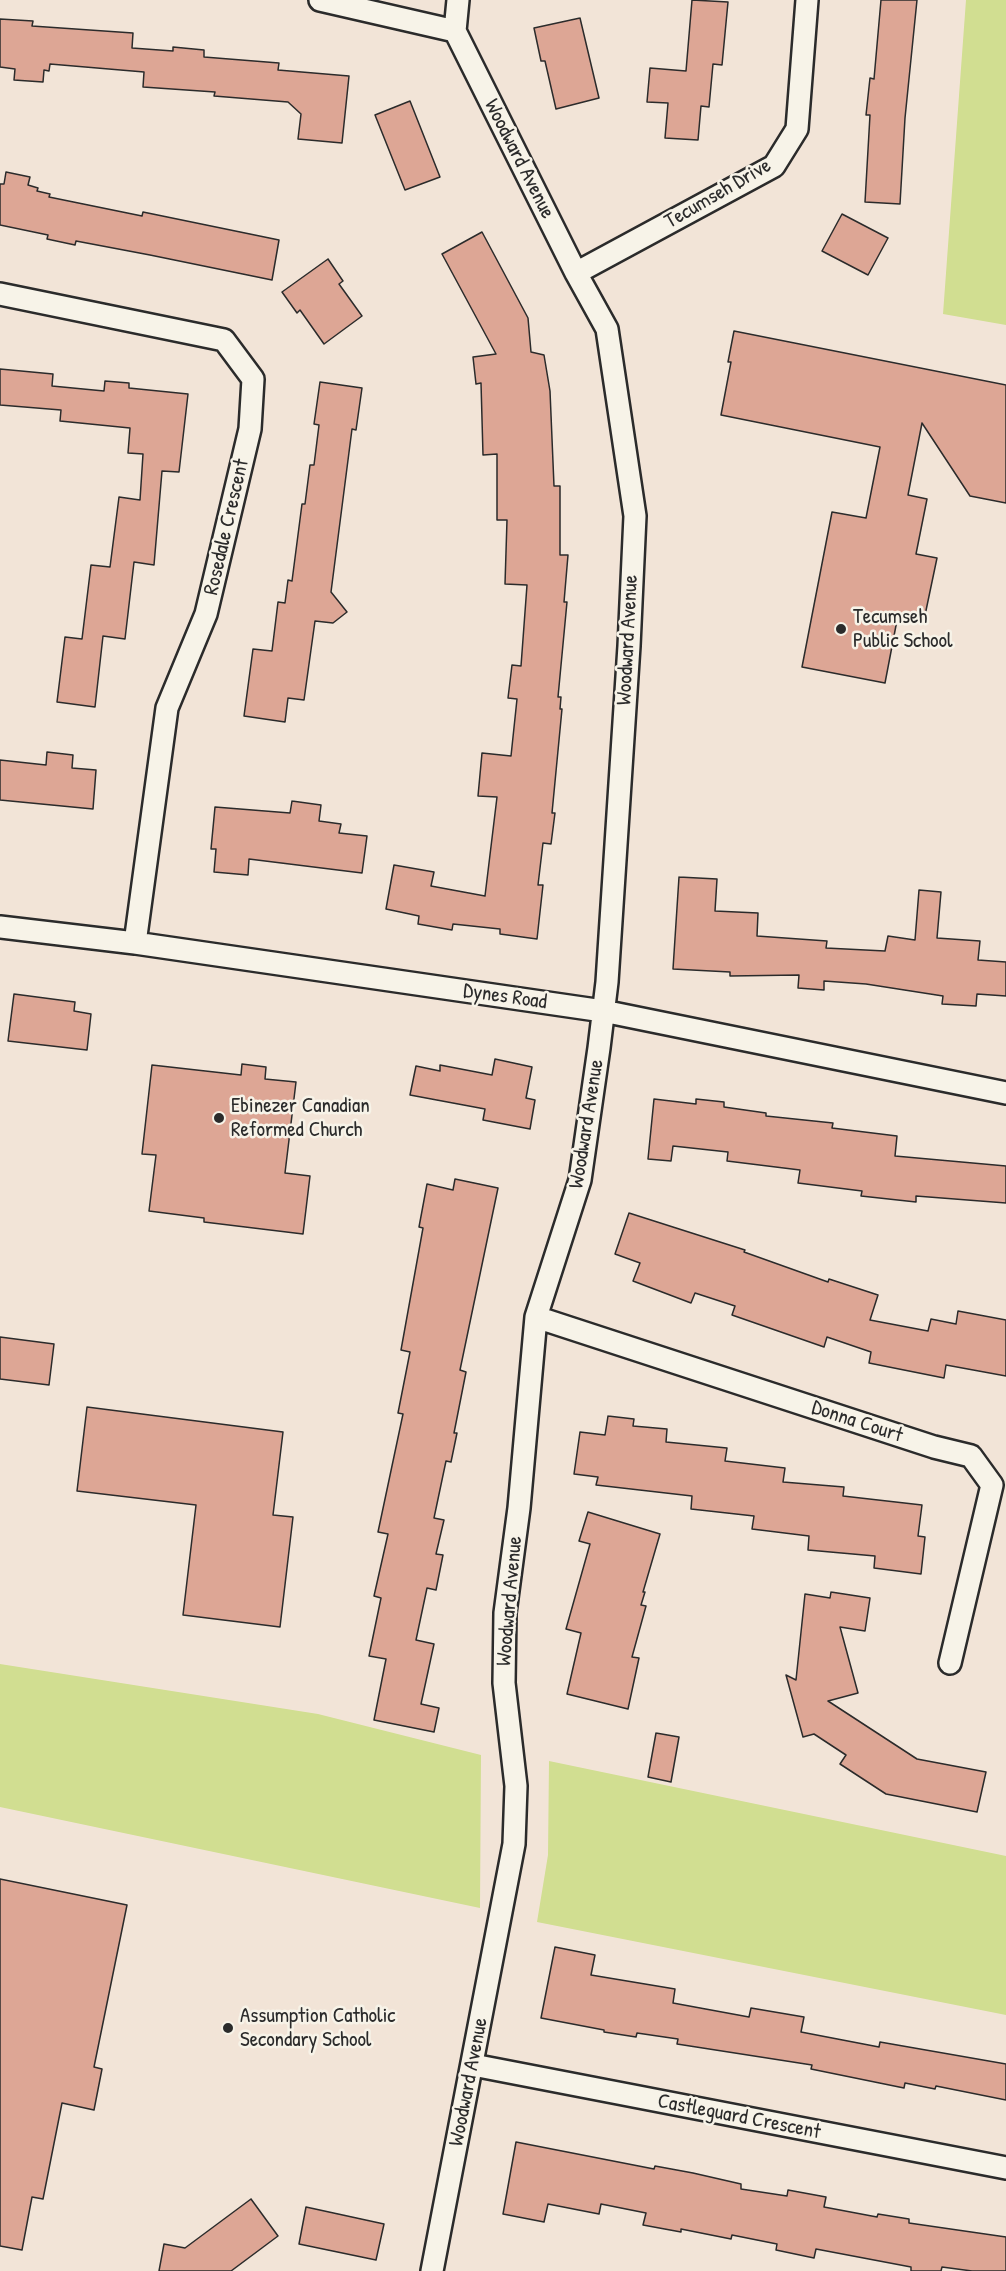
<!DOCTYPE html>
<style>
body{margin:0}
canvas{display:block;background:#f2e4d7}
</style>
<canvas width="1006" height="2271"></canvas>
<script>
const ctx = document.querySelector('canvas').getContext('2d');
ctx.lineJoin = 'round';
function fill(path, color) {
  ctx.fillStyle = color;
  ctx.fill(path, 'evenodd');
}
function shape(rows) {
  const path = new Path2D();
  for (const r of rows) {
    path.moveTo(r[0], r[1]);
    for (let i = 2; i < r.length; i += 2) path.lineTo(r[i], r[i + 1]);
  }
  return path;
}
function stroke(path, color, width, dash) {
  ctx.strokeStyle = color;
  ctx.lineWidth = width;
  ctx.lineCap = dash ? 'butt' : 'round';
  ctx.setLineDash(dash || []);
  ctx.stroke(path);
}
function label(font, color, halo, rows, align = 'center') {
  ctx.font = font + ' "Patrick Hand",sans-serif';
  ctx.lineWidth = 5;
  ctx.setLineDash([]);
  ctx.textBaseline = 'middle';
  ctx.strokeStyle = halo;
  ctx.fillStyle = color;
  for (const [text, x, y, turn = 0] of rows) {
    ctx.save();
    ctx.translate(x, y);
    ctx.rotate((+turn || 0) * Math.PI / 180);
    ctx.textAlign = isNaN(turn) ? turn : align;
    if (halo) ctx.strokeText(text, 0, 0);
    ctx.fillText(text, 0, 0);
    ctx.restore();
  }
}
fill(shape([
 [966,0,1006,0,1006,325,943,314],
 [0,1664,318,1714,481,1755,480,1908,0,1807],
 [549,1761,1006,1856,1006,2015,537,1922,548,1855]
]), '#d1de91');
const building = shape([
 [692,0,728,2,722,65,713,64,709,107,701,106,698,140,665,138,668,103,647,102,650,68,686,71,692,0],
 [881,0,917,0,905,118,900,204,865,202,870,115,866,115,870,78,874,79,881,0],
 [580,18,599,98,556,109,545,61,541,61,534,28,580,18],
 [0,19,33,21,32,26,133,33,132,48,173,51,173,47,204,50,204,57,279,63,278,70,349,76,342,143,298,139,301,114,288,102,214,96,215,92,143,87,144,72,50,64,49,71,44,70,43,82,14,80,15,69,0,67,0,19],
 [410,101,440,177,405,190,375,115,410,101],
 [6,172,30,177,28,185,38,188,37,191,50,194,49,197,142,216,143,212,279,240,272,280,150,255,76,241,75,245,47,239,48,235,0,225,0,184,4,184,6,172],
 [842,214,888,238,868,275,822,251,842,214],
 [482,232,528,318,531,352,544,355,550,391,554,486,560,486,560,555,568,555,564,602,567,602,558,697,561,697,560,709,562,709,552,813,555,813,551,844,543,843,538,885,543,885,537,939,500,934,500,929,453,924,452,930,418,924,419,916,386,909,394,865,434,872,431,886,485,896,497,797,478,796,482,753,511,756,517,699,508,698,512,665,521,666,527,585,505,584,507,520,497,520,497,454,483,455,481,383,476,384,473,357,496,354,442,254,482,232],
 [328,259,343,281,339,284,362,316,324,344,300,310,297,313,282,292,328,259],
 [734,331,1006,385,1006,503,970,496,922,423,908,495,927,499,916,554,937,558,924,620,898,615,885,683,802,667,832,512,866,518,880,447,721,415,731,362,728,362,734,331],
 [0,369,53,374,52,386,104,391,105,381,129,383,129,388,188,394,179,472,162,471,154,565,134,562,125,639,103,636,95,707,57,702,65,637,82,639,91,565,110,567,119,497,140,500,143,454,128,453,130,428,60,421,61,410,0,405,0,369],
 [320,382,362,388,356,430,352,429,331,592,347,612,333,623,315,621,304,700,288,698,285,722,244,716,253,649,272,651,278,602,285,603,288,580,292,581,302,504,305,504,310,465,314,465,319,425,314,424,320,382],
 [47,752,73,755,72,768,96,770,93,809,0,800,0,760,46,765,47,752],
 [292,801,321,805,319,821,341,824,339,833,367,836,362,873,249,859,248,875,214,872,216,849,211,849,215,807,290,813,292,801],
 [679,877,717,879,715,911,758,913,757,936,827,941,826,948,885,951,888,936,915,940,919,890,941,892,937,938,980,941,978,960,1006,962,1006,996,977,994,976,1006,942,1004,943,996,866,984,824,981,824,990,798,988,799,975,730,976,730,972,673,969,679,877],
 [14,994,75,1002,74,1011,91,1014,87,1050,8,1041,14,994],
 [495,1059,532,1067,526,1098,535,1100,530,1129,483,1120,485,1109,410,1095,416,1066,440,1071,440,1065,492,1075,495,1059],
 [242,1064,266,1067,265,1079,296,1082,285,1173,310,1176,303,1234,204,1222,204,1218,149,1211,156,1155,142,1154,152,1065,241,1075,242,1064],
 [654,1099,696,1104,696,1099,724,1102,724,1107,766,1113,766,1116,833,1123,832,1128,897,1136,895,1156,1006,1166,1006,1203,916,1196,916,1202,861,1196,862,1191,798,1183,800,1170,727,1161,728,1152,673,1146,671,1161,648,1159,654,1099],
 [455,1179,498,1188,460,1370,466,1372,454,1433,457,1433,451,1462,446,1461,434,1518,444,1520,436,1554,443,1555,436,1590,427,1588,416,1640,434,1644,421,1704,439,1708,434,1732,374,1720,386,1659,369,1656,381,1598,374,1596,388,1534,378,1532,403,1414,398,1413,410,1352,401,1350,423,1228,419,1227,427,1184,453,1190,455,1179],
 [629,1213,745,1250,744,1252,828,1282,829,1279,878,1295,870,1320,928,1331,931,1319,956,1324,958,1311,1006,1320,1006,1376,946,1365,944,1378,869,1363,871,1352,827,1337,824,1347,732,1315,735,1306,695,1293,691,1303,633,1281,640,1263,615,1254,629,1213],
 [0,1337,54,1344,49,1385,0,1379,0,1337],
 [87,1407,283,1432,273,1515,293,1517,280,1627,183,1615,196,1505,77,1491,87,1407],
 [608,1416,634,1419,633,1426,667,1429,666,1442,727,1448,725,1461,785,1468,783,1482,844,1487,843,1496,922,1505,918,1536,925,1537,921,1574,874,1568,875,1556,808,1550,809,1536,752,1529,754,1516,691,1509,692,1496,596,1485,598,1477,574,1474,580,1432,605,1435,608,1416],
 [588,1512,660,1534,643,1592,645,1592,641,1605,646,1606,632,1657,639,1658,628,1709,567,1694,581,1633,566,1629,590,1544,579,1541,588,1512],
 [831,1592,870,1598,865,1631,840,1627,858,1693,828,1701,917,1759,986,1772,977,1812,886,1794,840,1764,846,1755,814,1734,803,1737,786,1675,796,1680,805,1594,830,1598,831,1592],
 [656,1733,679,1737,671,1782,648,1777,656,1733],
 [0,1879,127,1905,94,2067,102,2069,94,2110,62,2103,43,2199,32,2197,22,2250,0,2246,0,1879],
 [555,1947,595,1955,591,1975,675,1989,673,2003,749,2017,751,2008,804,2017,801,2032,879,2047,880,2042,1006,2064,1006,2100,936,2086,935,2089,905,2083,904,2088,811,2069,812,2065,677,2044,678,2039,637,2033,636,2037,604,2032,604,2030,541,2018,555,1947],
 [516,2142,654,2169,655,2166,693,2173,741,2184,741,2189,787,2196,788,2190,826,2197,824,2207,877,2217,878,2214,909,2219,909,2223,1006,2237,1006,2271,972,2271,942,2267,941,2271,911,2271,911,2267,816,2249,814,2258,776,2250,777,2244,732,2235,731,2239,681,2229,681,2232,643,2225,646,2213,601,2204,599,2214,548,2204,544,2222,503,2214,516,2142],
 [251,2199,278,2236,231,2271,159,2271,164,2244,185,2248,251,2199],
 [306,2207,384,2224,376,2260,299,2244,306,2207]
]);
fill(building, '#dda695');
stroke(building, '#2b2b2b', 1.5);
const street = shape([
 [320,0,455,31],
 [576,273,774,166,797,129,807,0],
 [0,294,224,340,253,379,250,429,206,614,167,708,135,943],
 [0,927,135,943,603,1011,1006,1093],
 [536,1317,934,1447,971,1456,992,1485,950,1663],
 [473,2065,1006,2168],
 [432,2271,514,1844,516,1786,504,1683,505,1613,519,1508,536,1317,580,1180,599,1048,607,982,629,646,635,516,607,329,576,273,455,31,458,0]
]);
stroke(street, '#2b2b2b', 26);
stroke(street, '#f7f3e8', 21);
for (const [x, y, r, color] of [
 [841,629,6,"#2b2b2b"],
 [219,1118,6,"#2b2b2b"],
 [228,2028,6,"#2b2b2b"]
]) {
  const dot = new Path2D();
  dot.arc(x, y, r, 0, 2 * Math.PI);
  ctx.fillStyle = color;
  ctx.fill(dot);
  stroke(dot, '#f7f3e8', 2);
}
label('21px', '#2b2b2b', '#f7f3e8', [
 ["Woodward Avenue",519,159,63],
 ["Tecumseh Drive",718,194,-30],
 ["Rosedale Crescent",227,527,-77],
 ["Woodward Avenue",628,640,-87],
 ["Dynes Road",505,997,8],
 ["Woodward Avenue",587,1124,-81],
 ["Donna Court",857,1422,18],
 ["Woodward Avenue",510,1601,-85],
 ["Woodward Avenue",469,2082,-79],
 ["Castleguard Crescent",739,2117,11]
]);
label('21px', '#2b2b2b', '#f7f3e8', [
 ["Tecumseh",853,617],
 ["Public School",853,641],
 ["Ebinezer Canadian",231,1106],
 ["Reformed Church",231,1130],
 ["Assumption Catholic",240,2016],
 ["Secondary School",240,2040]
], 'left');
</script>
